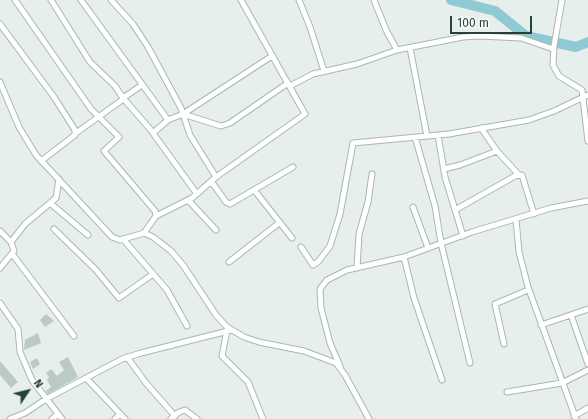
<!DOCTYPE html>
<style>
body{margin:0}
#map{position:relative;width:588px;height:419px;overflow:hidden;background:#e6efeb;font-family:"Fira Sans",sans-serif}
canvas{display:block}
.north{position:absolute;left:8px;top:371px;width:40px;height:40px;-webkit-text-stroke:3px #f7fbf9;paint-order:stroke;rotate:55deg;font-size:11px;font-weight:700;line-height:16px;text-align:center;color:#24423a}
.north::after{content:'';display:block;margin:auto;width:14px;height:18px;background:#24423a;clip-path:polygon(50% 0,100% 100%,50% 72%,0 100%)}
.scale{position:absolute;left:450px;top:16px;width:82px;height:18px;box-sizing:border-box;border:2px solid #24423a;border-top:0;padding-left:5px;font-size:12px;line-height:14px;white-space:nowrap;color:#24423a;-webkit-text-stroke:3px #f7fbf9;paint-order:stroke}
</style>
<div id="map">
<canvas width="588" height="419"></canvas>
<div class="north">N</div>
<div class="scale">100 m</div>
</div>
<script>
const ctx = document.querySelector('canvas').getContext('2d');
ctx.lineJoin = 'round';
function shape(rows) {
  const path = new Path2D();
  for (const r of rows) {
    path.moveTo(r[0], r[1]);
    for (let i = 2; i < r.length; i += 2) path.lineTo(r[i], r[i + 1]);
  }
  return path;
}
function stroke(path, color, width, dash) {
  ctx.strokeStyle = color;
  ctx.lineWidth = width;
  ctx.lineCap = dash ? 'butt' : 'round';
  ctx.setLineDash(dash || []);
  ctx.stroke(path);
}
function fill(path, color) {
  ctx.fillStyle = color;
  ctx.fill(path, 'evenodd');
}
stroke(shape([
 [451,0,495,11,526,36,576,47,588,42]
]), '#8ec9d4', 10);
fill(shape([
 [46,314,54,321,45,327,40,320],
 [38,333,41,343,24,350,25,340],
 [68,357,78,377,48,394,46,391,51,387,47,380,49,377,46,373,51,369,57,376,64,370,59,362],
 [37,358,40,364,33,369,30,362],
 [0,361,18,382,11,388,0,375]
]), '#bbcac4');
const street = shape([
 [15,0,91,109,119,137,104,151,155,211,156,216,144,233],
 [51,0,90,62,115,86,123,98,122,100,76,133],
 [81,0,168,120,183,114,272,56],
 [111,0,133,24,148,47,181,108,190,135,216,177],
 [299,0,310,27,324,71],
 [374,0,386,30,397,50,463,37,480,36,521,38,553,49],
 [562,0,554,46,553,65,559,76,582,90,588,141],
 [0,24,54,97,75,130,75,135,41,161],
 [410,48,427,136],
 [0,82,19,127,36,155,112,237,120,240,144,233,153,237,171,251,183,265,216,315,227,327,244,337,259,342,304,351,336,363,345,375,369,419],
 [142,85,123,98,150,129,197,194],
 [290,86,313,74,357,64,397,50],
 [183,114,221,126,230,123,288,83],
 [481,128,497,151,519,175],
 [153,133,168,120],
 [438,135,445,177,463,236],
 [415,137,435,206,441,243,470,363],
 [444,169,460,165,497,151],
 [211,181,226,202,230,204,293,167],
 [255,191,292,238],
 [188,200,216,230],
 [50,203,88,235],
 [413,207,428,248],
 [455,210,515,176,522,175,534,214],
 [156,216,192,198,216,177,305,114,241,0],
 [516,219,519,252,528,287,576,419],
 [54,229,96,270,119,298,153,274],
 [0,231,11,242,14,251,0,268],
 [123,239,167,290,187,326],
 [11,242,25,224,56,198,59,179],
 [301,247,313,265,318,262,330,246,340,214,353,143,449,134,529,120,554,111,588,95],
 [13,255,74,336],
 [404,257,414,298,442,380],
 [229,262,279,223],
 [357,268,359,234,368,202,372,174],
 [0,303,18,329,20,352,32,380,62,419],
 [571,315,588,364],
 [541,325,588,309],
 [227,330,222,356,248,382,263,419],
 [504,344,495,304,528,290],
 [127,357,146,383,175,416],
 [340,366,330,343,321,308,320,289,327,280,347,270,404,257,472,232,551,208,588,201],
 [86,378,125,419],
 [507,392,562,383,588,370],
 [574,416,588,408],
 [10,419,25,413,46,399,122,359,141,353,232,330],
 [52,419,58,414],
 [115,419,120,414],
 [171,419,179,412,185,410,197,419]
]);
stroke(street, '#a8b8b2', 7);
stroke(street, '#fff', 5);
</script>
